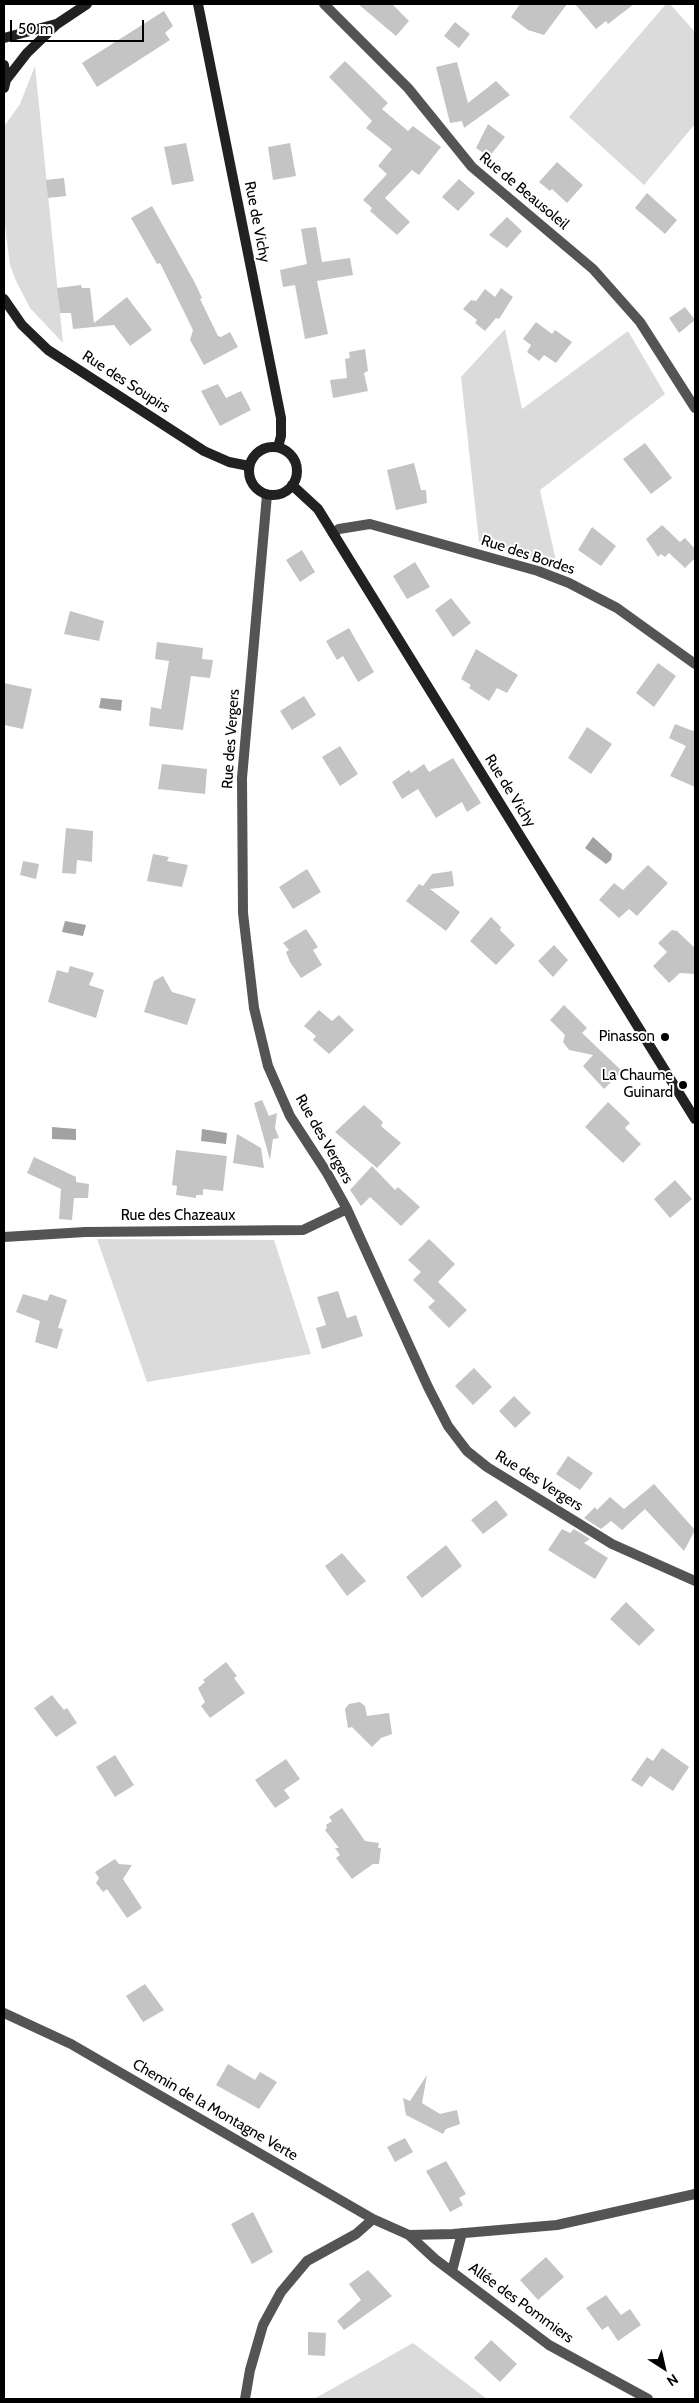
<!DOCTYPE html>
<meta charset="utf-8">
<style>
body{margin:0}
#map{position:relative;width:699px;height:2403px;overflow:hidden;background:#fff;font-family:Cabin,sans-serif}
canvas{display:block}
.frame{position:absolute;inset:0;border:5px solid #000;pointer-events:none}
.north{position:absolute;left:639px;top:2343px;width:50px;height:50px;-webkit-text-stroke:4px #fff;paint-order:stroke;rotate:145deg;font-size:14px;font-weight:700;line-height:20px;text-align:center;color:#000}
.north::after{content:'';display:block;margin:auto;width:18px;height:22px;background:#000;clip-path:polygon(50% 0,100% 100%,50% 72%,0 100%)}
.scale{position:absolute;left:10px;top:20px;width:134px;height:22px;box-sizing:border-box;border:2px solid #000;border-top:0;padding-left:6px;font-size:15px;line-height:18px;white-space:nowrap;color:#000;-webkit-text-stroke:4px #fff;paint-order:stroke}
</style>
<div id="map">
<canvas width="699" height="2403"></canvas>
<div class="frame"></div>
<div class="north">N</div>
<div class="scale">50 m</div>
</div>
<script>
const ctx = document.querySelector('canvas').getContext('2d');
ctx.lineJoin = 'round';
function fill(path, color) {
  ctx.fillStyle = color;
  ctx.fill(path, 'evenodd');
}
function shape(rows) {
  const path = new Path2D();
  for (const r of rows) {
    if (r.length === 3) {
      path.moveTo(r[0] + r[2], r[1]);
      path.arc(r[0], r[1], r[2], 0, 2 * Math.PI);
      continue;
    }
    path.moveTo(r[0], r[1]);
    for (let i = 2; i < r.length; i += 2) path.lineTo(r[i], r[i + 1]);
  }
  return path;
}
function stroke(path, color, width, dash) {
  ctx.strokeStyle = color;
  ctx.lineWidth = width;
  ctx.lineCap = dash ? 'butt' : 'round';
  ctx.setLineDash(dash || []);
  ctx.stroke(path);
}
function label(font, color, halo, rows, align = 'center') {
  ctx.font = font + ' Cabin,sans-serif';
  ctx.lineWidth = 4;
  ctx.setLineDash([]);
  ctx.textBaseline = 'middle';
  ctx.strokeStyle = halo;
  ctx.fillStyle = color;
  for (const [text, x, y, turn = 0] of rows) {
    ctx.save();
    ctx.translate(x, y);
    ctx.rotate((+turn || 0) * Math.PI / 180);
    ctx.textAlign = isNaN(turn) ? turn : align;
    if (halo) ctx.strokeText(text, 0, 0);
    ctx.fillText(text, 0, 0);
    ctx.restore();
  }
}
fill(shape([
 [666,4,670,4,695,32,695,124,644,185,569,117],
 [35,66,63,343,30,308,16,281,10,265,4,217,4,132,5,125,20,104],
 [505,329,522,409,628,331,665,394,540,490,557,565,479,542,461,377],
 [97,1239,274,1240,311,1354,147,1382],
 [413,2343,487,2399,314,2399]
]), '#dbdbdb');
fill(shape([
 [101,698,122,700,121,711,99,708],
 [593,837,612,854,611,860,606,864,585,848],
 [65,921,86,925,83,936,62,932],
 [52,1127,76,1129,76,1140,52,1139],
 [202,1129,227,1133,226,1144,201,1141]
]), '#a2a2a2');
fill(shape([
 [358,4,392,4,409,21,396,36],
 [520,4,567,4,544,35,528,30,511,17],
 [575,4,634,4,608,24,606,21,596,29],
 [164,11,173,26,165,33,170,40,97,87,82,63],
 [455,22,470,34,459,48,444,36],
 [345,61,388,103,382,109,408,131,413,126,441,147,419,175,412,170,385,198,410,222,397,235,370,211,372,208,363,200,387,174,378,166,392,149,366,128,372,121,329,77],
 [457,62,468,103,496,81,510,95,464,128,462,121,450,123,436,67],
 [488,124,505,137,489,157,476,148],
 [186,143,194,181,172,185,164,147],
 [290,143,296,176,273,180,268,147],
 [557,162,583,185,567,203,552,189,550,191,539,182],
 [64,178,66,196,48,198,46,180],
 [459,179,475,193,458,211,442,197],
 [647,193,677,220,665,234,635,208],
 [152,206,195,283,202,298,200,299,218,336,221,337,230,332,238,347,204,365,190,340,193,330,160,263,157,264,131,218],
 [507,217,522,231,507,248,489,235],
 [316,227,322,262,350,258,353,275,317,281,328,334,305,339,295,285,283,287,280,270,307,264,301,229],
 [81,285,82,288,90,288,94,323,127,297,152,330,130,346,114,325,73,329,71,313,60,313,57,288],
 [501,288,513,297,499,319,496,318,485,331,475,323,477,320,463,309,471,300,476,301,485,289,495,297],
 [685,307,695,320,679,333,669,318],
 [536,322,552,334,555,330,572,342,556,363,544,355,539,361,527,352,531,345,523,339],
 [365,349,368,371,364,373,368,391,333,398,330,380,347,378,345,359,350,358,349,352],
 [218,384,226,398,241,391,251,410,220,426,201,391],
 [645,443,672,478,651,494,623,459],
 [414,463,421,490,426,490,427,503,396,510,387,470],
 [662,525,680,542,685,538,695,549,695,558,685,568,669,553,665,557,661,554,658,557,646,539],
 [592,527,616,546,601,566,578,550],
 [302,550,315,572,300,582,286,560],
 [415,562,430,587,407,599,393,576],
 [451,598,471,623,453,637,435,610],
 [70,611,104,621,99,641,64,634],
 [349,628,374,672,358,682,343,656,337,660,326,641],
 [157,642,203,648,202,659,213,660,210,678,191,676,183,730,149,726,151,707,161,709,169,661,155,659],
 [476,649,518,675,507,693,497,688,489,701,469,688,471,685,461,679],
 [658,663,676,676,654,707,636,693],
 [4,683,32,689,23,729,4,725],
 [304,696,316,715,292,730,280,711],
 [675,724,693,731,695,728,695,787,670,776,686,746,669,738],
 [587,727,612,744,591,774,568,758],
 [340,746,358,774,340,786,322,757],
 [453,758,481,803,467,812,462,802,436,818,418,789,402,799,392,782,409,770,411,773,424,764,429,772],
 [162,764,207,769,205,794,158,789],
 [66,828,93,831,92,862,77,860,76,874,62,873],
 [153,854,169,857,167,861,188,865,182,887,147,881],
 [23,861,39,864,36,879,20,875],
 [648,865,668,883,637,916,629,909,619,918,599,900,614,883,623,890],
 [307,869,321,892,293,909,279,887],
 [452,871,454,886,430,889,460,912,446,931,406,901,419,884,423,886,432,874],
 [491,917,501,927,500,930,515,945,496,965,470,941],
 [306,929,318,947,313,950,322,965,301,978,290,962,286,952,289,950,283,943],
 [672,930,677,931,695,948,695,974,680,973,669,983,653,966,667,952,658,943],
 [554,945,568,960,553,977,538,961],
 [70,966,94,973,89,985,104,990,96,1018,48,1002,57,970,68,973],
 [163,976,172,992,196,999,187,1025,144,1012,154,981],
 [564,1005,587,1028,582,1033,622,1071,604,1089,583,1066,593,1055,569,1050,563,1042,565,1035,550,1020],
 [319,1010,332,1021,339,1015,354,1030,329,1054,313,1040,316,1036,304,1026],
 [262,1100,269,1116,277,1113,275,1128,279,1138,273,1139,270,1160,254,1103],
 [608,1102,630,1123,625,1128,641,1144,623,1163,585,1127],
 [364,1105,383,1122,381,1126,401,1143,377,1168,335,1132],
 [237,1134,261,1148,264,1168,233,1163],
 [176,1150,227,1156,223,1191,203,1189,203,1195,196,1195,196,1198,176,1195,177,1186,172,1185],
 [34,1157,76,1177,76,1182,89,1184,88,1198,74,1198,72,1220,59,1219,61,1189,27,1173],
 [372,1166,395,1190,398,1187,420,1207,401,1226,370,1197,361,1206,350,1190],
 [675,1180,692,1199,670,1218,654,1199],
 [429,1239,455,1264,438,1282,467,1310,449,1328,428,1307,435,1301,413,1280,421,1272,408,1260],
 [338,1291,347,1318,356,1315,363,1336,322,1349,316,1328,326,1325,317,1297],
 [23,1294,47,1301,50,1294,67,1300,58,1328,63,1329,57,1349,35,1342,40,1321,16,1312],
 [474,1368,492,1387,473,1405,455,1386],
 [514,1396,531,1413,515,1428,499,1411],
 [568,1456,593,1473,580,1490,556,1474],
 [654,1484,695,1530,684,1551,645,1509,622,1530,611,1521,601,1529,584,1518,595,1507,597,1510,610,1497,624,1509],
 [496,1500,508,1515,483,1534,471,1520],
 [562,1529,570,1533,574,1529,590,1539,584,1543,608,1558,595,1579,548,1550],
 [446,1545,462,1566,422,1598,406,1577],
 [342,1553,366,1581,347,1596,325,1566],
 [626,1602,655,1630,639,1646,610,1619],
 [226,1662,237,1676,234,1678,245,1693,210,1718,201,1706,205,1702,198,1688,205,1682,203,1680],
 [52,1695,64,1710,67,1708,77,1723,56,1737,34,1708],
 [360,1702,365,1706,367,1716,389,1713,392,1734,381,1738,372,1747,352,1727,348,1728,345,1709,349,1704],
 [662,1748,689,1767,673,1791,650,1776,642,1787,631,1780,647,1757,653,1761],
 [115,1755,134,1785,115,1797,96,1767],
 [286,1759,300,1779,284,1790,290,1798,275,1808,255,1780],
 [342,1808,365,1841,379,1843,378,1848,381,1848,379,1864,373,1864,352,1879,336,1858,340,1855,335,1848,339,1848,325,1830,327,1828,326,1825,332,1821,329,1817],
 [115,1859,119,1864,132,1865,123,1879,142,1908,127,1918,107,1889,103,1892,96,1883,99,1878,95,1872],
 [145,1984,164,2010,143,2022,126,1996],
 [228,2064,255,2080,260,2072,277,2082,259,2109,216,2085],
 [427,2075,422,2103,440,2114,457,2110,460,2124,446,2129,443,2134,406,2115,403,2098,410,2101],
 [405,2138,413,2152,395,2162,387,2147],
 [446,2161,466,2194,459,2198,463,2205,450,2212,426,2171],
 [253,2212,273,2252,252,2264,231,2224],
 [546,2257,564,2277,538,2300,520,2280],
 [368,2270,392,2296,344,2330,337,2321,361,2300,349,2284],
 [606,2295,621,2315,630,2309,641,2325,618,2341,608,2326,602,2330,586,2308],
 [308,2332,326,2333,325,2356,308,2355],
 [491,2340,517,2364,500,2382,474,2358]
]), '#c4c4c4');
stroke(shape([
 [324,4,408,88,472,167,593,269,640,322,695,408],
 [267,495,242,778,243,913,254,1008,268,1066,290,1116,327,1173,347,1209,428,1387,448,1426,467,1451,487,1467,612,1544,695,1581],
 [333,533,339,529,370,524,538,571,569,583,617,608,695,664],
 [4,1237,85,1232,303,1230,347,1209],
 [4,2013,71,2044,373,2219,409,2235,435,2259,549,2345,648,2399],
 [409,2235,453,2234,557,2225,695,2194],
 [452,2271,462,2233],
 [245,2399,250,2370,263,2325,281,2292,307,2261,356,2234,373,2219]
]), '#545454', 10);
stroke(shape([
 [198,4,281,418,281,436,278,447],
 [4,38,56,24],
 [4,65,6,80,4,88],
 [6,80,27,53,57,24,87,4],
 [4,299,22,325,48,350,204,451,229,462,249,466],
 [273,471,24],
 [292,485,318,509,695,1119]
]), '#212121', 10);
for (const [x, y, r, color] of [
 [665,1037,5,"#000"],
 [683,1085,5,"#000"]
]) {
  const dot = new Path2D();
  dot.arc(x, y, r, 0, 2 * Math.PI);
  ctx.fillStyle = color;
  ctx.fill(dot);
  stroke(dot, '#fff', 2);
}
label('15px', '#000', '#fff', [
 ["Rue de Beausoleil",524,191,40],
 ["Rue de Vichy",257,222,79],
 ["Rue des Soupirs",126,382,33],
 ["Rue des Bordes",528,555,18],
 ["Rue des Vergers",231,739,-86],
 ["Rue de Vichy",510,791,58],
 ["Rue des Vergers",324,1139,60],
 ["Rue des Chazeaux",178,1216],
 ["Rue des Vergers",539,1481,32],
 ["Chemin de la Montagne Verte",215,2110,30],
 ["Allée des Pommiers",521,2303,36]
]);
label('15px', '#000', '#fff', [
 ["Pinasson",655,1037],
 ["La Chaume",673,1076],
 ["Guinard",673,1093]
], 'right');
</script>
